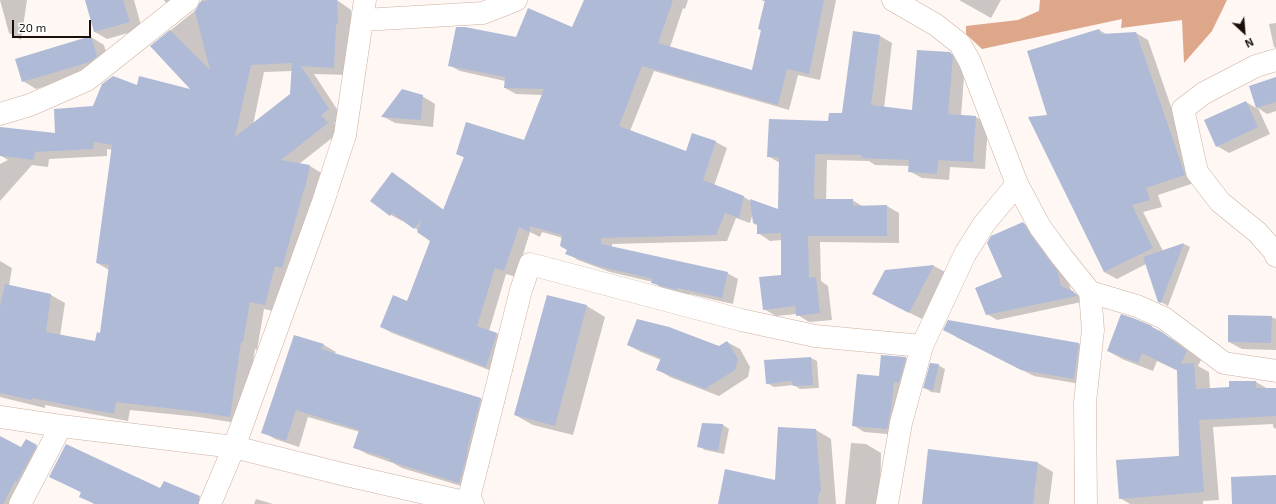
<!DOCTYPE html>
<style>
body{margin:0}
#map{position:relative;width:1276px;height:504px;overflow:hidden;background:#fef7f4;font-family:"Exo 2",sans-serif}
canvas{display:block}
.north{position:absolute;left:1224px;top:12px;width:40px;height:40px;-webkit-text-stroke:3px #fff;paint-order:stroke;rotate:154deg;font-size:11px;font-weight:700;line-height:16px;text-align:center;color:#1a0f09}
.north::after{content:'';display:block;margin:auto;width:14px;height:18px;background:#1a0f09;clip-path:polygon(50% 0,100% 100%,50% 72%,0 100%)}
.scale{position:absolute;left:12px;top:20px;width:79px;height:18px;box-sizing:border-box;border:2px solid #1a0f09;border-top:0;padding-left:5px;font-size:12px;line-height:14px;white-space:nowrap;color:#1a0f09;-webkit-text-stroke:3px #fff;paint-order:stroke}
</style>
<div id="map">
<canvas width="1276" height="504"></canvas>
<div class="north">N</div>
<div class="scale">20 m</div>
</div>
<script>
const ctx = document.querySelector('canvas').getContext('2d');
ctx.lineJoin = 'round';
function fill(path, color) {
  ctx.fillStyle = color;
  ctx.fill(path, 'evenodd');
}
function shape(rows) {
  const path = new Path2D();
  for (const r of rows) {
    path.moveTo(r[0], r[1]);
    for (let i = 2; i < r.length; i += 2) path.lineTo(r[i], r[i + 1]);
  }
  return path;
}
function stroke(path, color, width, dash) {
  ctx.strokeStyle = color;
  ctx.lineWidth = width;
  ctx.lineCap = dash ? 'butt' : 'round';
  ctx.setLineDash(dash || []);
  ctx.stroke(path);
}
fill(shape([
 [1040,0,1227,0,1212,31,1184,63,1182,20,1121,28,1122,19,982,49,966,34,966,26,1018,20,1039,11]
]), '#dea78a');
fill(shape([
 [0,0,27,0,21,40,9,33],
 [86,0,134,0,142,29,107,39,95,32],
 [164,0,191,0,179,10,165,2],
 [201,0,337,0,351,10,352,32,348,75,314,74,342,117,334,123,341,131,299,164,310,166,323,174,278,312,264,309,257,350,255,349,243,424,199,417,130,410,128,421,45,405,45,408,0,397,0,261,12,268,9,286,51,295,65,303,60,336,96,343,101,334,109,270,97,263,113,150,107,149,107,156,49,159,48,167,32,165,0,201,0,164,8,160,0,155,56,134,94,107,137,87,193,91,151,46,196,10,201,5],
 [292,71,291,95,253,125,264,72],
 [594,0,688,0,685,9,683,8,670,47,752,71,762,31,759,29,766,2,761,0,836,0,820,80,798,75,789,110,654,71,630,131,687,152,693,134,716,142,727,148,714,186,744,197,752,202,779,211,780,163,768,156,843,114,854,32,880,36,892,43,884,108,913,111,950,53,963,60,965,64,961,116,976,117,988,124,985,169,950,167,949,180,922,178,909,171,910,166,875,165,869,161,827,160,826,200,852,200,864,207,887,206,899,213,899,243,820,242,821,281,828,286,832,320,809,322,796,314,776,316,764,309,782,275,782,240,770,241,758,233,758,225,753,213,750,223,736,218,727,241,612,244,612,247,727,273,738,279,733,304,689,294,689,296,663,289,653,282,610,272,578,260,567,253,568,250,563,238,542,232,540,237,530,232,516,277,506,274,489,331,496,333,507,340,497,373,392,333,381,327,408,302,432,241,403,219,402,221,391,215,372,201,392,174,403,180,444,210,465,158,457,154,524,141,543,95,516,94,505,88,505,81,460,71,449,65,517,38,573,28],
 [959,0,1001,0,991,18],
 [1276,23,1276,48,1274,47,1269,24],
 [1099,30,1108,35,1136,33,1148,40,1197,182,1158,195,1162,207,1143,212,1163,251,1184,244,1190,247,1168,306,1159,301,1146,264,1117,279,1104,272,1048,115],
 [91,37,104,45,109,63,103,69,36,89,23,81],
 [1276,79,1276,111,1267,114,1258,108,1270,134,1229,153,1217,146,1246,102,1258,109,1251,87],
 [422,96,435,104,433,127,395,123,382,116],
 [1023,223,1033,229,1068,279,1071,291,1084,298,1086,301,997,320,987,314,1004,278],
 [934,266,947,273,922,319,886,301,886,271],
 [547,296,587,306,605,317,573,435,533,425,515,415],
 [1271,317,1276,319,1276,350,1242,349,1229,342],
 [1152,327,1177,342,1201,360,1198,366,1209,372,1210,389,1230,388,1256,382,1268,389,1276,389,1276,429,1273,427,1273,424,1213,427,1219,500,1203,501,1203,504,1130,504,1120,498,1180,456,1178,371,1157,361,1153,371,1122,359,1108,351],
 [295,336,324,345,336,352,334,354,481,399,493,406,471,489,402,468,393,463,367,454,355,447,360,432,308,417,299,447,275,439,263,432],
 [956,337,1079,344,1091,351,1086,385,1034,376],
 [727,342,740,349,750,367,748,377,719,396,670,377,657,369,661,360,641,352,628,345,719,347],
 [811,358,817,361,819,388,800,389,794,385,774,387,767,383],
 [906,358,917,365,899,435,864,432,853,425],
 [938,365,945,369,940,393,931,392,925,388],
 [703,424,723,425,729,429,724,454,705,450,698,446],
 [778,428,816,430,831,439,836,504,719,504,776,482],
 [0,437,22,449,36,446,48,453,21,504,0,504],
 [851,443,866,444,881,453,880,504,845,504],
 [1038,463,1053,472,1049,504,923,504],
 [50,476,190,493,205,502,204,504,94,504,81,496,82,493],
 [256,499,273,504,254,504]
]), '#0003');
fill(shape([
 [85,0,123,0,130,22,94,32],
 [210,0,337,0,338,24,336,24,334,68,301,66,329,109,321,115,328,123,281,160,310,165,305,189,304,189,282,268,275,266,265,305,250,302,243,342,241,342,230,417,184,410,116,402,114,414,32,398,31,400,0,393,0,306,5,284,51,294,46,332,95,341,97,332,100,333,109,265,96,263,112,145,94,142,93,149,35,152,34,160,0,156,0,127,55,133,54,109,93,106,102,84,113,76,137,85,139,76,190,89,150,46,170,30,210,70,195,11,200,2],
 [292,63,290,94,235,137,251,65],
 [584,0,673,0,658,43,752,70,761,30,758,29,765,0,824,0,809,74,787,69,778,105,642,66,619,126,686,151,692,133,716,141,703,180,744,196,739,218,725,213,716,235,601,238,601,244,728,272,722,298,678,288,677,290,651,283,653,279,598,266,565,254,567,250,560,246,562,235,530,226,529,232,519,227,504,271,495,268,477,326,497,333,486,367,380,327,393,295,407,301,430,241,417,232,422,219,414,229,392,213,390,216,370,201,392,172,443,210,464,157,456,154,466,122,524,140,544,89,504,88,505,77,448,66,456,27,465,27,516,37,528,8,572,27],
 [1099,29,1101,34,1136,32,1185,175,1146,188,1150,200,1132,205,1153,248,1104,272,1028,117,1047,115,1027,51],
 [853,31,880,35,871,105,912,110,917,50,950,52,953,56,948,114,976,116,973,162,938,160,937,174,908,172,909,160,862,158,862,155,815,154,814,199,853,199,853,206,887,205,887,236,808,236,809,278,816,277,820,313,796,316,795,306,763,310,759,277,781,275,781,233,757,234,757,225,753,223,750,199,778,209,779,157,767,157,769,119,828,121,829,113,842,113],
 [91,36,97,56,90,62,22,82,15,59],
 [1276,77,1276,102,1256,108,1249,86],
 [402,89,423,95,421,120,381,117],
 [1246,101,1258,127,1216,147,1204,120],
 [1023,222,1030,234,1058,272,1061,286,1073,291,1077,296,986,315,975,288,1002,277,987,243,991,236],
 [1184,243,1161,303,1158,302,1143,257],
 [934,265,909,313,872,294,885,270],
 [547,295,587,305,555,426,514,415],
 [1121,314,1133,318,1152,326,1152,327,1162,332,1187,351,1181,364,1194,363,1196,389,1229,387,1229,381,1256,381,1256,388,1276,388,1276,416,1199,420,1204,492,1119,499,1116,460,1179,456,1177,370,1142,353,1138,363,1107,351],
 [1228,315,1272,316,1271,343,1228,342],
 [637,319,669,327,719,346,727,341,738,359,735,370,705,389,656,370,661,358,627,345],
 [948,320,1079,343,1074,379,1021,370,943,330],
 [294,335,324,344,321,349,481,398,467,450,468,451,464,466,459,483,389,461,390,459,353,448,359,430,296,410,286,441,261,433],
 [881,355,906,357,899,383,894,382,891,410,887,429,852,426,857,374,879,376],
 [811,357,813,385,793,386,792,381,766,384,764,360],
 [930,363,939,364,933,390,923,388],
 [702,423,723,424,718,451,697,447],
 [778,427,816,429,821,492,819,492,818,504,718,504,725,469,775,480],
 [0,436,21,447,26,439,37,445,17,482,15,481,3,504,0,504],
 [66,444,160,488,164,481,200,496,198,504,95,504,79,497,81,492,49,477],
 [928,449,1038,462,1033,504,922,504],
 [1276,475,1276,504,1232,504,1231,477]
]), '#aebad6');
const minor = shape([
 [893,0,936,25,960,44,970,62,1017,184,1040,227,1062,257,1090,292,1093,330,1085,402,1086,504],
 [363,20,483,13,516,0],
 [1276,60,1256,66,1204,93,1183,109,1197,172,1220,202,1257,232,1274,251,1276,256],
 [0,114,30,105,87,80,188,0],
 [1090,292,1137,306,1164,318,1224,363,1276,371],
 [0,417,61,426,234,447,346,475,473,504],
 [468,502,521,290,530,264,741,320,815,336,922,346],
 [20,504,61,426],
 [210,504,234,447,323,202,345,135,365,0],
 [887,504,901,423,922,346,965,254,984,224,1017,184]
]);
stroke(minor, '#ceb09f', 23);
stroke(minor, '#fff', 22);
</script>
